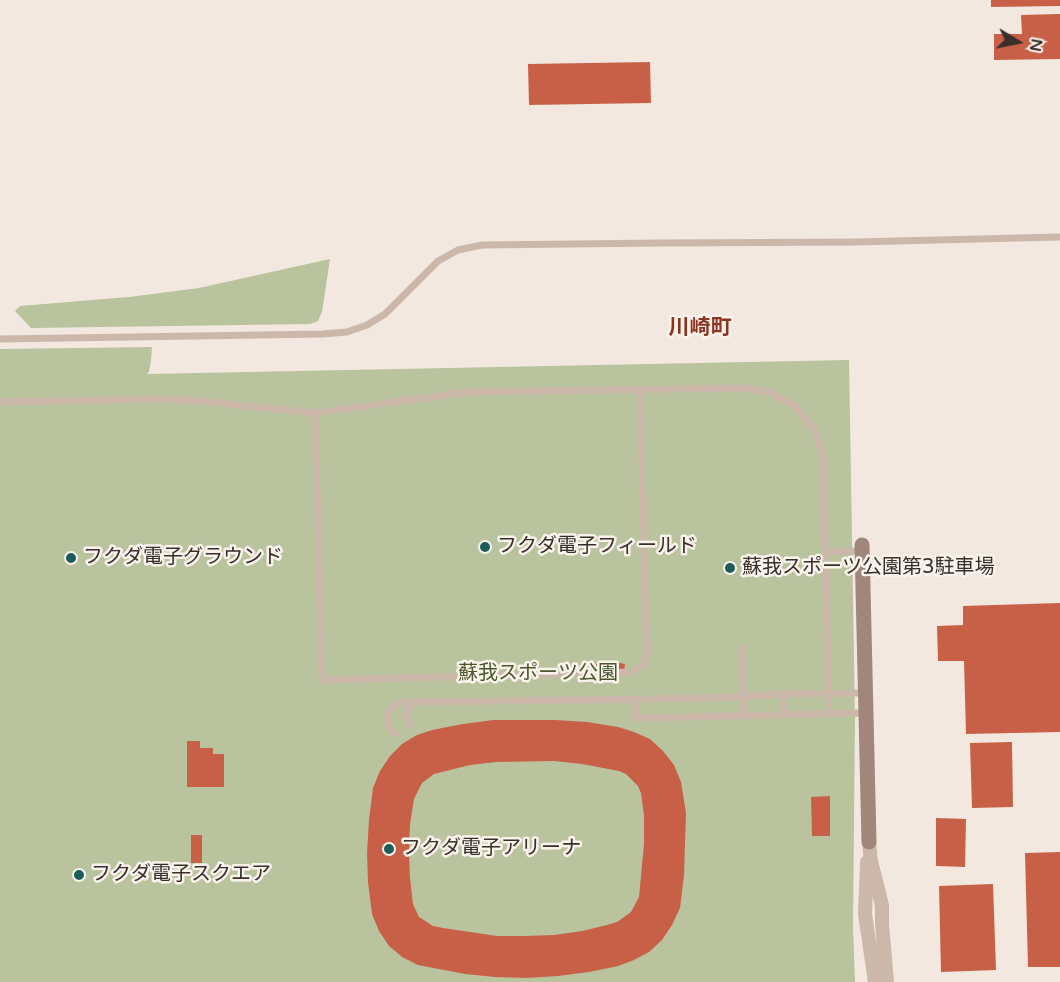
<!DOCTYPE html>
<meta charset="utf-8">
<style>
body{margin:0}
#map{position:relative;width:1060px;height:982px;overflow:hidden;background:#f3e8df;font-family:"Varela Round",sans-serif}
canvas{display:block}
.north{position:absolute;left:988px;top:12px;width:60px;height:60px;-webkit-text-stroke:4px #faf3ec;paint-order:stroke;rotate:100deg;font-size:16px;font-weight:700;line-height:24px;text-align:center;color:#392e2a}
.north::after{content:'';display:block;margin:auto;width:21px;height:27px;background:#392e2a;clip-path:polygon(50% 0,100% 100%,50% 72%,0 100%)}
</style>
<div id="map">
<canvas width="1060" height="982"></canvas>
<div class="north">N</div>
</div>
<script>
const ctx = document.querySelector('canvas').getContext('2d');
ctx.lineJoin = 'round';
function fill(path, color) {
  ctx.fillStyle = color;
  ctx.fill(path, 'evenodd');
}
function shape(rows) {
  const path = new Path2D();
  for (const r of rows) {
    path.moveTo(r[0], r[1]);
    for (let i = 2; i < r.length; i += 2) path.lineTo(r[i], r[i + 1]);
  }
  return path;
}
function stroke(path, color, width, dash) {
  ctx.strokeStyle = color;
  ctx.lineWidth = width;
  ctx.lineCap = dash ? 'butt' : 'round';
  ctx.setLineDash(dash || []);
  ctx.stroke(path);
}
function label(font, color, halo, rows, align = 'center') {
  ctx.font = font + ' "Varela Round","Noto Sans JP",sans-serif';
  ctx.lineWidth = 5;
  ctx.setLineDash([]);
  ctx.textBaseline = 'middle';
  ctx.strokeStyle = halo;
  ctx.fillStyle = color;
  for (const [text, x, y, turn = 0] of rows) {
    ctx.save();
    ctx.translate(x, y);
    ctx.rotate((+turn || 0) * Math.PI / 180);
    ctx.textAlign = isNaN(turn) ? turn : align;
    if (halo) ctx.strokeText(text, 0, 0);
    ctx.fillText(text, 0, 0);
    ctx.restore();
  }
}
fill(shape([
 [330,259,322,312,318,321,310,324,31,328,15,311,20,306,129,297,199,288],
 [152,347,151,360,149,372,147,374,849,360,855,717,853,927,855,982,0,982,0,349]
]), '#b9c39e');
fill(shape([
 [991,0,1060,0,1060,6,991,7],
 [1060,14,1060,59,994,60,994,34,1022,34,1021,15],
 [650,62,651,103,529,105,528,64],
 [1060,603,1060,732,966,734,964,661,938,661,937,626,963,625,963,606],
 [610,661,625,664,624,671,610,668,597,671,596,664],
 [493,720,555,720,587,722,618,727,634,732,650,739,663,751,674,765,681,782,686,813,684,875,680,908,672,925,662,940,649,952,634,960,618,966,589,972,558,976,526,978,495,977,465,974,418,965,402,957,389,946,379,931,372,914,368,882,367,853,369,820,373,788,380,771,390,756,402,744,417,735,432,730,463,724],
 [554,761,582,764,619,771,626,774,638,786,641,793,644,816,644,844,639,897,631,912,617,922,607,925,582,931,554,935,525,936,497,936,443,928,433,926,419,917,413,904,410,878,409,853,410,824,414,799,422,783,434,774,470,765,496,762],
 [187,741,200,741,200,748,213,748,213,754,224,754,224,787,187,787],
 [1012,742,1013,807,972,808,970,743],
 [830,796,830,836,812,836,811,797],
 [936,818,966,819,965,867,936,866],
 [191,835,202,835,202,863,191,863],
 [1060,852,1060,967,1028,967,1025,853],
 [993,884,996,970,941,972,939,886]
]), '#c86048');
stroke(shape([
 [0,339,323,334,347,332,367,325,385,314,438,261,458,250,482,245,662,243,856,242,1060,237],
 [0,402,155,399,189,400,315,413,468,392,743,388,770,392,796,407,814,429,823,455,829,714],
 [315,413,322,680,632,672,644,665,647,653,640,389],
 [826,552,862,551],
 [742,648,743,716],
 [782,694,785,715],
 [635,699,636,718,866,713],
 [410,725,406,717,406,713,414,702],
 [396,734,391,730,388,723,388,713,393,706,405,702,656,699,743,697,782,694,866,693]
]), '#ccb8aa', 7);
stroke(shape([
 [869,842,871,861,882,905,882,924,887,982],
 [867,862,865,914,875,982]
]), '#ccb8aa', 14);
stroke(shape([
 [862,545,869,842]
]), '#a0867b', 15);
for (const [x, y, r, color] of [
 [485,547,6,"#1e5c5c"],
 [71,558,6,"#1e5c5c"],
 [730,568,6,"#1e5c5c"],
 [389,849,6,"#1e5c5c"],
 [79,875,6,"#1e5c5c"]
]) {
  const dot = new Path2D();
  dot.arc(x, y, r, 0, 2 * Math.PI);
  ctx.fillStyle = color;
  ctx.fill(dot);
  stroke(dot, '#faf3ec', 2);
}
label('20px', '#392e2a', '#faf3ec', [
 ["フクダ電子フィールド",497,547],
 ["フクダ電子グラウンド",83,558],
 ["蘇我スポーツ公園第3駐車場",742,568],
 ["フクダ電子アリーナ",401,849],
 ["フクダ電子スクエア",91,875]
], 'left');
label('20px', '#4b582d', '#faf3ec', [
 ["蘇我スポーツ公園",538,674]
]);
label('bold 21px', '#8a3421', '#faf3ec', [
 ["川崎町",700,328]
]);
</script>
